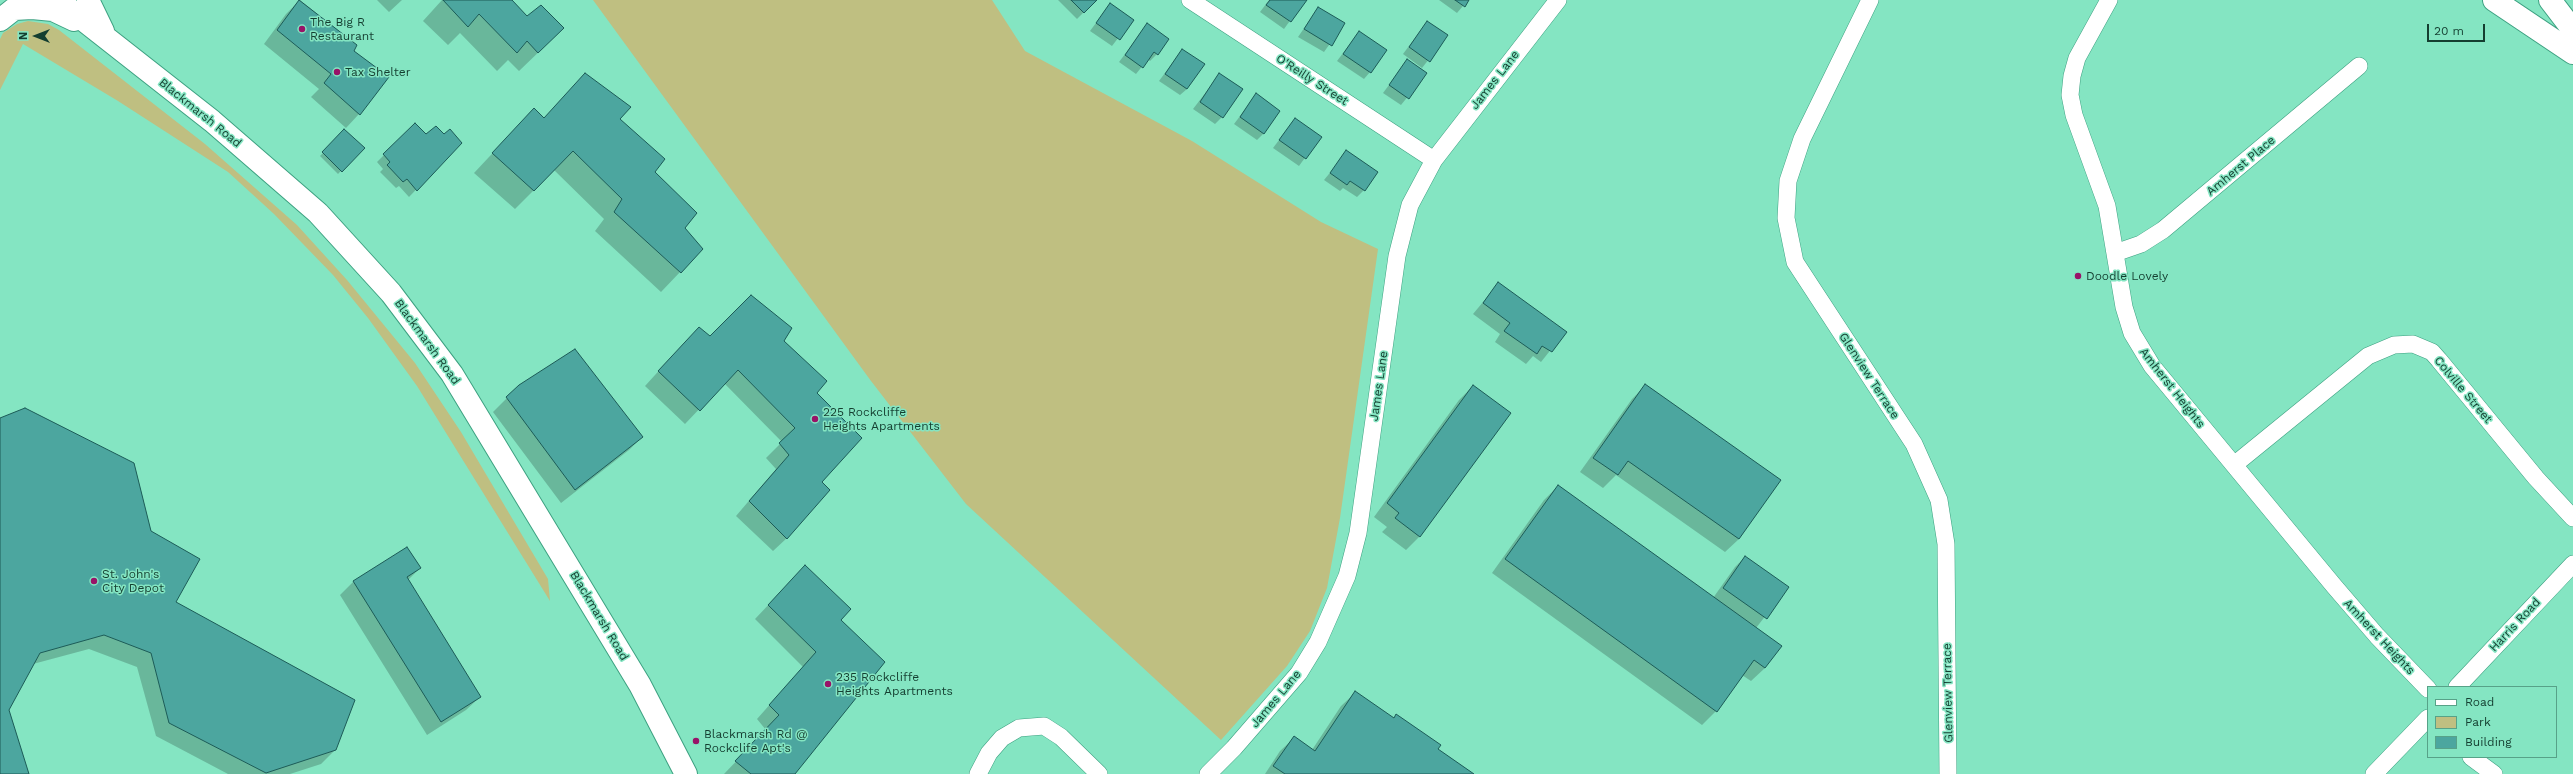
<!DOCTYPE html>
<style>
body{margin:0}
#map{position:relative;width:2573px;height:774px;overflow:hidden;background:#84e5c2;font-family:"Work Sans",sans-serif}
canvas{display:block}
.legend{position:absolute;left:2427px;top:686px;width:130px;height:72px;box-sizing:border-box;background:#84e5c2;border:1px solid #57a288;margin:0;padding:5px 7px;list-style:none;font-size:12px;color:#143e30}
.legend li{display:flex;align-items:center;gap:8px;height:20px}
.legend b{width:20px;border:1px solid #57a288}
.north{position:absolute;left:16px;top:16px;width:40px;height:40px;-webkit-text-stroke:3px #84e5c2;paint-order:stroke;rotate:270deg;font-size:11px;font-weight:700;line-height:16px;text-align:center;color:#143e30}
.north::after{content:'';display:block;margin:auto;width:14px;height:18px;background:#143e30;clip-path:polygon(50% 0,100% 100%,50% 72%,0 100%)}
.scale{position:absolute;left:2427px;top:24px;width:58px;height:18px;box-sizing:border-box;border:2px solid #143e30;border-top:0;padding-left:5px;font-size:12px;line-height:14px;white-space:nowrap;color:#143e30;-webkit-text-stroke:3px #84e5c2;paint-order:stroke}
</style>
<div id="map">
<canvas width="2573" height="774"></canvas>
<ul class="legend">
<li><b style="height:5px;background:#fff"></b>Road</li>
<li><b style="height:11px;background:#bfbf81"></b>Park</li>
<li><b style="height:11px;background:#4ca69f"></b>Building</li>
</ul>
<div class="north">N</div>
<div class="scale">20 m</div>
</div>
<script>
const ctx = document.querySelector('canvas').getContext('2d');
ctx.lineJoin = 'round';
function fill(path, color) {
  ctx.fillStyle = color;
  ctx.fill(path, 'evenodd');
}
function shape(rows) {
  const path = new Path2D();
  for (const r of rows) {
    path.moveTo(r[0], r[1]);
    for (let i = 2; i < r.length; i += 2) path.lineTo(r[i], r[i + 1]);
  }
  return path;
}
function stroke(path, color, width, dash) {
  ctx.strokeStyle = color;
  ctx.lineWidth = width;
  ctx.lineCap = dash ? 'butt' : 'round';
  ctx.setLineDash(dash || []);
  ctx.stroke(path);
}
function label(font, color, halo, rows, align = 'center') {
  ctx.font = font + ' "Work Sans",sans-serif';
  ctx.lineWidth = 3;
  ctx.setLineDash([]);
  ctx.textBaseline = 'middle';
  ctx.strokeStyle = halo;
  ctx.fillStyle = color;
  for (const [text, x, y, turn = 0] of rows) {
    ctx.save();
    ctx.translate(x, y);
    ctx.rotate((+turn || 0) * Math.PI / 180);
    ctx.textAlign = isNaN(turn) ? turn : align;
    if (halo) ctx.strokeText(text, 0, 0);
    ctx.fillText(text, 0, 0);
    ctx.restore();
  }
}
fill(shape([
 [593,0,992,0,1025,51,1192,141,1321,222,1378,249,1340,518,1327,588,1310,631,1287,666,1221,740,966,504,871,381],
 [28,21,48,24,59,30,205,144,297,225,347,280,415,363,461,432,548,579,550,601,417,386,368,318,333,275,274,214,228,172,118,101,23,44,0,90,0,39,3,33,17,24]
]), '#bfbf81');
fill(shape([
 [300,0,356,45,353,51,359,114,346,128,311,97,319,89,264,44,286,14],
 [377,0,402,0,389,12],
 [442,0,511,0,544,47,519,71,508,60,497,71,460,33,448,45,423,21],
 [1058,0,1096,0,1077,19],
 [1269,0,1305,0,1284,29,1260,12],
 [1439,0,1468,0,1457,13],
 [1110,4,1132,20,1112,46,1090,31],
 [1318,8,1344,24,1324,52,1298,37],
 [1427,22,1447,36,1422,68,1403,54],
 [1147,25,1157,54,1150,61,1148,59,1136,74,1119,62],
 [1359,32,1370,72,1364,79,1337,61],
 [1182,50,1187,89,1180,95,1159,81],
 [1407,61,1426,74,1401,105,1383,93],
 [1220,74,1222,117,1215,124,1193,109],
 [1256,95,1264,133,1257,140,1234,124],
 [534,109,543,119,619,119,654,173,683,228,702,249,661,292,595,231,604,219,554,170,515,209,474,173],
 [1295,119,1320,137,1299,166,1273,148],
 [415,124,426,135,444,135,461,143,409,197,399,186,396,188,380,172,383,169,377,162],
 [344,131,363,148,338,174,320,156],
 [1347,152,1364,190,1357,197,1343,188,1340,191,1324,180],
 [1498,284,1565,332,1541,362,1533,356,1526,364,1495,342,1500,334,1473,314],
 [710,338,783,341,816,393,787,538,773,551,736,516,776,469,766,458,782,442,724,383,685,424,645,386,685,342],
 [1646,385,1780,480,1739,539,1725,552,1616,475,1603,488,1580,472,1632,399],
 [519,386,642,437,629,450,561,503,493,412],
 [1473,386,1420,536,1406,550,1382,532,1387,527,1374,517,1459,400],
 [0,419,150,531,175,602,335,750,321,764,290,774,228,774,156,736,137,667,89,649,33,664,8,710,28,774,0,774],
 [1558,486,1713,598,1735,567,1745,557,1788,587,1756,628,1765,668,1751,681,1742,675,1716,711,1702,725,1492,573,1544,500],
 [420,568,408,580,480,697,466,710,427,735,340,595,354,581],
 [792,580,840,621,793,774,724,774,766,730,757,719,803,667,755,619],
 [1355,693,1393,719,1396,716,1436,750,1472,774,1265,774,1280,751,1294,738,1312,750,1341,706]
]), '#0003');
const building = shape([
 [299,0,357,45,354,51,389,77,360,115,324,83,331,74,277,30,299,0],
 [443,0,512,0,527,16,541,5,564,28,538,53,527,41,517,53,479,14,468,27,443,0],
 [1071,0,1097,0,1084,13,1071,0],
 [1270,0,1307,0,1291,22,1266,5,1270,0],
 [1455,0,1469,0,1465,7,1455,0],
 [1110,3,1134,20,1120,40,1096,23,1110,3],
 [1318,7,1345,23,1332,46,1304,29,1318,7],
 [1427,21,1448,35,1430,62,1409,47,1427,21],
 [1147,23,1169,39,1158,55,1154,52,1143,68,1125,55,1147,23],
 [1359,31,1387,50,1371,73,1343,54,1359,31],
 [1182,49,1205,64,1187,89,1165,74,1182,49],
 [1407,59,1427,73,1409,99,1389,85,1407,59],
 [585,73,631,107,620,119,665,159,655,172,697,213,685,228,703,249,681,273,614,212,622,199,573,151,534,191,492,153,534,108,544,118,585,73],
 [1219,73,1243,89,1223,118,1200,102,1219,73],
 [1256,93,1280,111,1264,134,1240,117,1256,93],
 [1295,118,1322,137,1306,159,1279,140,1295,118],
 [415,123,426,134,436,126,444,134,450,129,462,143,417,191,407,179,403,182,387,165,390,162,383,154,415,123],
 [344,129,365,148,342,172,322,152,344,129],
 [1346,150,1378,172,1365,191,1350,181,1347,185,1330,173,1346,150],
 [1498,282,1567,332,1552,352,1542,346,1537,354,1504,331,1510,323,1483,303,1498,282],
 [751,295,792,328,784,341,827,381,817,393,862,438,822,482,830,490,787,539,749,501,789,455,779,443,795,428,738,370,700,411,658,371,699,327,710,336,751,295],
 [575,349,643,437,575,490,506,397,519,385,575,349],
 [1645,384,1781,480,1739,539,1628,461,1618,475,1593,458,1645,384],
 [1473,385,1511,413,1420,537,1395,518,1399,513,1387,503,1473,385],
 [25,408,134,463,151,531,200,559,176,602,355,700,336,750,266,773,169,723,151,653,104,635,40,653,9,710,29,774,0,774,0,418,25,408],
 [1558,485,1782,646,1765,668,1754,660,1717,712,1505,559,1558,485],
 [407,547,421,568,407,577,481,697,441,722,353,581,407,547],
 [1745,556,1789,587,1767,619,1723,588,1745,556],
 [805,565,851,609,841,620,885,662,795,774,751,774,735,761,779,715,769,705,816,652,768,605,805,565],
 [1355,691,1394,718,1396,714,1441,745,1438,749,1474,774,1285,774,1273,766,1294,736,1315,751,1355,691]
]);
fill(building, '#4ca69f');
stroke(building, '#1c5b57', 1);
const street = shape([
 [1190,0,1434,160],
 [1870,0,1802,139,1788,181,1786,218,1795,262,1914,444,1939,500,1946,544,1948,774],
 [2109,0,2077,58,2072,76,2070,95,2074,115,2107,206,2124,307,2132,333,2152,366,2334,586,2377,636,2428,689],
 [2115,253,2141,244,2163,230,2359,66],
 [2234,465,2368,356,2394,345,2413,344,2432,352,2439,360,2536,478,2573,518],
 [2457,687,2573,564],
 [2471,757,2494,774],
 [978,774,989,753,1002,738,1019,728,1044,726,1061,737,1099,774],
 [1208,774,1234,748,1299,673,1318,642,1347,576,1358,533,1397,256,1410,205,1434,160,1558,0],
 [2374,774,2428,718]
]);
const secondary = shape([
 [58,0,212,121,318,213,391,293,452,374,640,685,686,774],
 [88,0,103,31],
 [2494,0,2573,53],
 [2550,0,2573,30],
 [0,20,14,9,32,8,53,10,74,20]
]);
stroke(street, '#3da181', 18);
stroke(secondary, '#3da181', 24);
stroke(street, '#fff', 17);
stroke(secondary, '#fff', 22);
for (const [x, y, r, color] of [
 [302,29,4,"#981368"],
 [337,72,4,"#981368"],
 [2078,276,4,"#981368"],
 [815,419,4,"#981368"],
 [94,581,4,"#981368"],
 [828,684,4,"#981368"],
 [696,741,4,"#981368"]
]) {
  const dot = new Path2D();
  dot.arc(x, y, r, 0, 2 * Math.PI);
  ctx.fillStyle = color;
  ctx.fill(dot);
  stroke(dot, '#84e5c2', 1.5);
}
label('12px', '#143e30', '#84e5c2', [
 ["The Big R",310,22],
 ["Restaurant",310,36],
 ["Tax Shelter",345,72],
 ["Doodle Lovely",2086,276],
 ["225 Rockcliffe",823,412],
 ["Heights Apartments",823,426],
 ["St. John's",102,574],
 ["City Depot",102,588],
 ["235 Rockcliffe",836,677],
 ["Heights Apartments",836,691],
 ["Blackmarsh Rd @",704,734],
 ["Rockclife Apt's",704,748]
], 'left');
label('12px', '#143e30', '#84e5c2', [
 ["O'Reilly Street",1312,80,33],
 ["James Lane",1495,80,-52],
 ["Blackmarsh Road",200,113,39],
 ["Amherst Place",2241,166,-40],
 ["Blackmarsh Road",427,342,54],
 ["Glenview Terrace",1869,376,57],
 ["James Lane",1379,386,-82],
 ["Amherst Heights",2172,388,52],
 ["Colville Street",2463,390,50],
 ["Blackmarsh Road",599,616,59],
 ["Harris Road",2515,625,-47],
 ["Amherst Heights",2379,637,47],
 ["Glenview Terrace",1948,693,-91],
 ["James Lane",1276,699,-50]
]);
</script>
